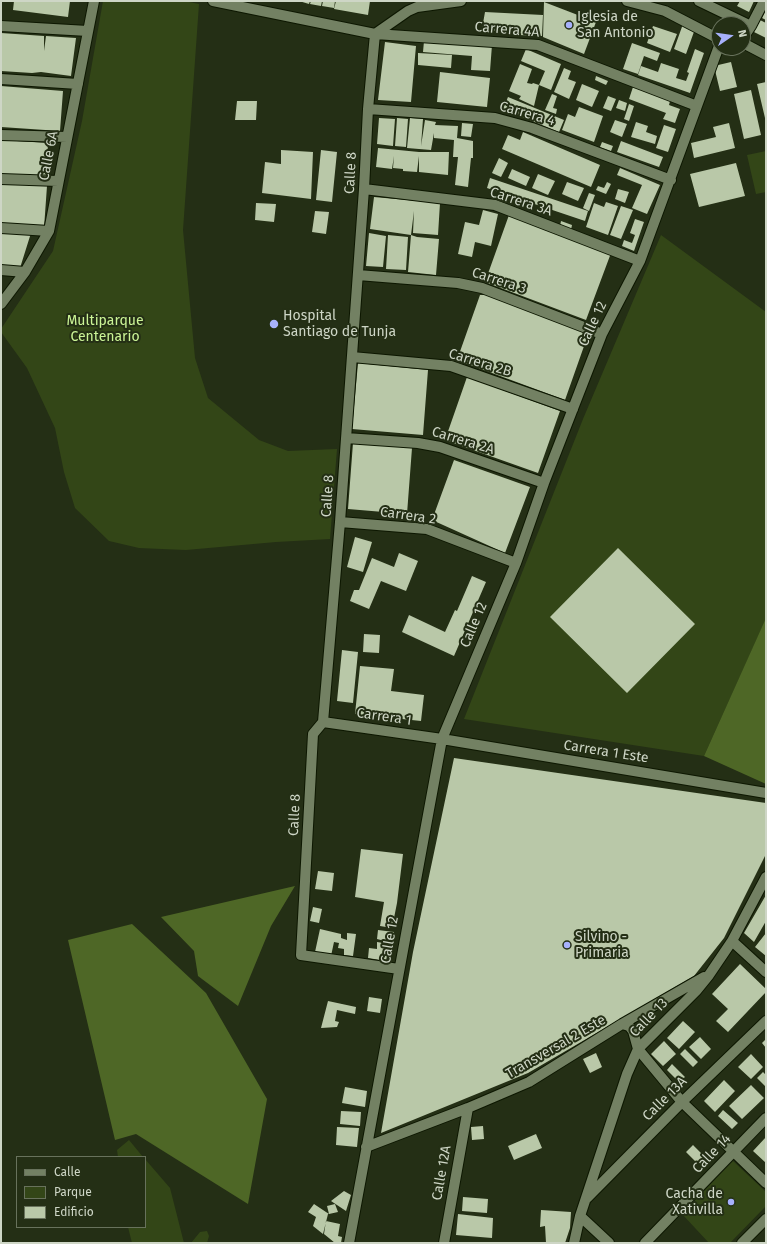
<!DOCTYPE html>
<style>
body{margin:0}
#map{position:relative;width:767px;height:1244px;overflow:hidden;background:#242f15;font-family:"Fira Sans",sans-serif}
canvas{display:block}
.frame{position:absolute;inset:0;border:2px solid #ced6c6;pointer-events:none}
.legend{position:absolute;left:16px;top:1156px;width:130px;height:72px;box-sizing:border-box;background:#242f15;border:1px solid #68725c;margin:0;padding:5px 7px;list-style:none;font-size:12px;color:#ced6c6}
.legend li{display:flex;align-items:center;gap:8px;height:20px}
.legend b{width:20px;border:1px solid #68725c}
.north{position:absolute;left:711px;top:16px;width:40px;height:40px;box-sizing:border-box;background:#242f15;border:1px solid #68725c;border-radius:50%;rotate:77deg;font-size:11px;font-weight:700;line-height:16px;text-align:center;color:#ced6c6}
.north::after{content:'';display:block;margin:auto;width:14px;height:18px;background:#a7b1fc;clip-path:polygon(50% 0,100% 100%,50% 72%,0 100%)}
</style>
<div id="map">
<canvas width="767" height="1244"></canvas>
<div class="frame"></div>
<ul class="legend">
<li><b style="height:5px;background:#738163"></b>Calle</li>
<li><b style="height:11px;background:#334617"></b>Parque</li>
<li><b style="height:11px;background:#b9c8a8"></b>Edificio</li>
</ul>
<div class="north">N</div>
</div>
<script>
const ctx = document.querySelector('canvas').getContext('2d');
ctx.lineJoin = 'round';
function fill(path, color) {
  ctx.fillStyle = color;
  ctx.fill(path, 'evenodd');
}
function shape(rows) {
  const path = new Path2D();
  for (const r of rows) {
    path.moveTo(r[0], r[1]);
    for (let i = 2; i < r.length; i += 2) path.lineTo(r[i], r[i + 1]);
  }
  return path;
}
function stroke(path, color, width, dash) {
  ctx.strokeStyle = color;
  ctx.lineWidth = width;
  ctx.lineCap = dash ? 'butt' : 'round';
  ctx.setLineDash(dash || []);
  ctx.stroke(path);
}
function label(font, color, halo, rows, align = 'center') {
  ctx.font = font + ' "Fira Sans",sans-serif';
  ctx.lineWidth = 4;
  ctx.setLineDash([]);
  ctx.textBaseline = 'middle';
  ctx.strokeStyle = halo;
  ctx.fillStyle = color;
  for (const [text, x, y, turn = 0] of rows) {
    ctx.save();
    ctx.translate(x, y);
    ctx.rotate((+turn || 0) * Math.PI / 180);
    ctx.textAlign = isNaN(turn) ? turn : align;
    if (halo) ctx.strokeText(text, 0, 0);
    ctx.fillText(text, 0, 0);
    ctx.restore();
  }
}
fill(shape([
 [103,1,184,1,199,4,183,230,195,358,208,398,259,440,288,451,337,449,330,539,276,542,186,550,139,548,109,541,75,508,64,472,55,428,27,368,1,332,1,329,53,251,82,121],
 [766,151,766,192,756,194,747,155],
 [661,235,766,312,766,619,704,756,464,719,583,419],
 [129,1140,143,1157,118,1157,117,1150],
 [145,1159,170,1188,184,1243,132,1243,128,1227,145,1227],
 [733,1161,766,1192,766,1206,730,1243,709,1243,682,1214],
 [207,1231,209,1236,207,1243,191,1243,200,1232]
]), '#334617');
fill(shape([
 [766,618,766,784,704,756],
 [295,886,271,926,238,1006,198,976,194,951,161,917],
 [132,924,206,993,267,1099,248,1204,136,1134,115,1140,68,940]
]), '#4e6726');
fill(shape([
 [14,1,70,1,68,17,13,10],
 [299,1,310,1,309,4],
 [311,1,322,1,321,6,310,4],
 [323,1,335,1,334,8,322,6],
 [336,1,370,1,368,15,334,9],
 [740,1,754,1,749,12,737,6],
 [544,2,596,22,584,54,543,37],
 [766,10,766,20,762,18],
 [485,12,543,15,542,36,519,35,519,33,484,30,482,29],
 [760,20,766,23,766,38,754,32],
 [683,24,695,29,686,54,674,49],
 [653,26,677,34,670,52,647,43],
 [1,33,44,36,44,51,46,36,76,38,71,76,41,72,32,73,1,71],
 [424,41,492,45,490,71,471,70,472,56,423,52],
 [385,42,416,46,411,102,378,100],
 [632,43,660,53,657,61,644,56,638,74,623,69],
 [526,49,561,64,551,90,539,85,545,71,521,61],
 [695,49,704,53,690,93,638,75,641,66,658,72,661,63,679,69,676,78,686,81,689,73,687,72],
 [418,53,452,55,451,68,418,65],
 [731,62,737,87,720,91,714,66],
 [520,64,532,69,527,83,532,84,533,83,539,85,534,106,519,99,521,96,509,91],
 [564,68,571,71,568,79,576,82,569,99,554,92],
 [440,72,490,78,487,107,437,102],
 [596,76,608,81,606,85,595,80],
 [766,82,766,118,765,118,757,84],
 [582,84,599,91,592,107,576,100],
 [1,86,63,91,60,131,1,127],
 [633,87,670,101,669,105,680,109,675,123,663,119,666,113,629,99],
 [751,90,761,135,744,139,734,94],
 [552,94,557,96,553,108,557,109,556,114,545,110],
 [608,96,616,99,611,111,603,108],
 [508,97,564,120,559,132,503,109],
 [619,100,627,103,625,111,616,108],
 [237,101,257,101,256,120,235,120],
 [629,104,634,106,629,121,624,119],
 [579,107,603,116,594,142,562,130,568,114,575,117],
 [379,118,395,119,393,146,377,144],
 [397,118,408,119,406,147,395,146],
 [410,118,423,119,421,146,425,120,436,122,435,125,458,126,457,138,473,141,473,158,471,158,468,187,455,185,458,157,453,157,454,140,434,138,434,133,431,150,407,148],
 [615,120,627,124,622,137,610,132],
 [636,122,648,126,646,132,657,136,655,144,631,137],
 [462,123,473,124,471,137,461,136],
 [729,123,735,148,694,158,691,143,716,137,713,127],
 [664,125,676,129,668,152,656,148],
 [523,132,600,165,591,187,502,149,508,135,520,140],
 [1,140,48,143,46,180,1,177],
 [621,141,663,157,659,167,617,152],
 [602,142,613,146,611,151,600,147],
 [378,148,419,152,449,152,448,175,419,172,419,156,417,172,403,171,403,169,393,168,394,156,392,169,376,167],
 [281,150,313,152,311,199,262,193,265,162,281,164],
 [321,150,337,152,332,202,316,200],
 [499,158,508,163,501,177,492,173],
 [736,163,745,196,699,207,690,174],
 [620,168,660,185,647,214,632,208,642,185,617,175],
 [512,169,530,177,526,186,508,178],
 [538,174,555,181,548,195,532,188],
 [490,178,588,211,585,221,487,188],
 [567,182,584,188,578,201,562,194],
 [607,182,611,184,606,194,596,190,598,186,604,188],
 [1,183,47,186,44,228,1,225],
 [618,189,629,192,625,203,615,199],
 [589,193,595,195,589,211,583,208],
 [374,197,440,203,438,235,413,233,414,211,411,235,370,229],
 [606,202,618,206,608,235,586,227,594,203,604,207],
 [256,203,276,204,274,222,255,220],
 [621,206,633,210,621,239,610,235],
 [483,210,498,214,491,246,475,242,472,257,458,254,465,222,479,225],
 [315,211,329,212,326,234,312,232],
 [509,215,611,253,586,320,485,282],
 [635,219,644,222,634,251,622,246,624,240,632,243,635,235,630,233],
 [561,221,572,225,571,230,560,226],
 [1,230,31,233,20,268,1,267],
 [369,233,386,236,383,267,366,266],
 [388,235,408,237,406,270,386,269],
 [411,235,417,237,439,239,436,275,408,272],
 [480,295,487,295,589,332,565,400,457,360],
 [358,363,428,370,423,435,352,429],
 [467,377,560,411,538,473,445,440],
 [353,443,412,448,407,514,348,509],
 [454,460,530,487,505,553,432,520],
 [355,537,372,542,363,572,347,567],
 [618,548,695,624,627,693,550,617],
 [399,553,418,561,406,591,381,581,369,609,350,601,354,590,359,590,372,558,394,567],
 [472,576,486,582,454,656,402,632,409,615,445,632,455,610,457,611],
 [364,634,380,635,379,653,363,652],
 [342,650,358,652,353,703,337,701],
 [360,666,394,669,391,691,424,695,421,721,355,714],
 [454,758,766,803,766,854,724,938,694,976,528,1073,381,1133,413,952],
 [361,849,403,854,397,903,392,928,380,926,384,902,355,897],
 [318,871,334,873,332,891,315,889],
 [766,895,766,921,754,942,744,933],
 [313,907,322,909,319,923,310,921],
 [320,929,341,934,341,938,347,940,347,933,356,934,353,956,344,955,344,949,338,948,339,943,334,942,331,956,315,952],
 [378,930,394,932,392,943,377,939],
 [766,933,766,956,755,947],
 [377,942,389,944,386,961,368,958,369,948,377,949],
 [740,964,766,989,766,992,728,1032,716,1021,728,1009,712,994],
 [369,997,382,999,380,1013,367,1011],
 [328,1001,356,1007,355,1014,337,1010,335,1021,339,1022,337,1027,321,1028],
 [683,1021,695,1032,679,1049,667,1038],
 [700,1037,711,1049,701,1059,689,1047],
 [766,1039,766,1048,762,1043],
 [664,1041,676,1054,663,1066,651,1054],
 [685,1049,698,1062,693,1067,680,1054],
 [596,1053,602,1067,590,1073,583,1059],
 [751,1054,763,1067,751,1079,738,1067],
 [672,1064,685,1077,679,1082,667,1070],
 [763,1072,766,1075,766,1087,757,1078],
 [724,1080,735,1091,715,1112,704,1101],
 [751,1085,764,1098,742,1119,729,1106],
 [345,1087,367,1091,365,1107,342,1103],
 [723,1110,738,1123,732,1129,718,1116],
 [341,1111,361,1112,360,1126,340,1124],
 [483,1126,484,1139,472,1140,471,1127],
 [337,1127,359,1128,357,1147,336,1145],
 [536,1134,542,1148,514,1160,508,1146],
 [766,1137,766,1163,753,1151],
 [693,1145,705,1157,698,1164,686,1152],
 [344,1191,351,1195,346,1211,331,1201],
 [463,1197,488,1199,487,1213,462,1211],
 [314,1204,329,1214,327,1206,335,1204,338,1212,329,1214,328,1214,323,1234,313,1226,316,1217,308,1212],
 [541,1210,571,1212,570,1228,565,1243,546,1243,545,1226,540,1227],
 [458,1214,493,1218,492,1238,456,1235],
 [326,1221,340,1224,338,1236,342,1237,341,1243,335,1243,324,1234]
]), '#b9c8a8');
const street = shape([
 [213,1,375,34,538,45,697,106],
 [627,1,665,11,719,39],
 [699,1,751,26],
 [1,26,88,31],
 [375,34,368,109,364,189,340,522,323,722,313,734,301,955,399,969],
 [375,34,408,11,417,7,461,1],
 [743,38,751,26,764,1],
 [743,43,766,55],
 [1,79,78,84],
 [368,109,495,118,532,128,671,180],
 [1,135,67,137],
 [1,179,58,181],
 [364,189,495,205,640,261],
 [1,228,49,231],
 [1,270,25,272],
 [358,275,458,283,482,288,602,334],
 [1,304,25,272,49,231,94,1],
 [352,357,451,366,573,409],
 [346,438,418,443,440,447,544,483],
 [340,522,427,529,516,563],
 [323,722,442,739,766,793],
 [732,941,766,972],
 [622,1024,629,1026,633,1031,638,1049,682,1102,766,1183],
 [366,1147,468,1108,529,1082,622,1024,704,977],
 [587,1198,682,1102,766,1021],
 [580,1216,609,1243],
 [349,1243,442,739,516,563,544,483,602,334,640,261,719,46],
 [444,1243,468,1108],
 [574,1243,580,1216,627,1074,638,1049,696,991,709,975,732,941,766,877],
 [645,1243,766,1118],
 [742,1243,766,1219]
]);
stroke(street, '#0d1701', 12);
stroke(street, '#738163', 10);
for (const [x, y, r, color] of [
 [569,25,4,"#a7b1fc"],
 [274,324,5,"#a7b1fc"],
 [567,945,4,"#a7b1fc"],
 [731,1202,4,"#a7b1fc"]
]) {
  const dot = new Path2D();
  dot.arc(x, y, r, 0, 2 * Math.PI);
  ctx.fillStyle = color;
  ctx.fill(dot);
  stroke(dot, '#242f15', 1.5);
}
label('14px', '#ced6c6', '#242f15', [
 ["Iglesia de",577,17],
 ["San Antonio",577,33],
 ["Hospital",283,316],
 ["Santiago de Tunja",283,332],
 ["Silvino -",575,937],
 ["Primaria",575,953],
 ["Cacha de",723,1194,"right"],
 ["Xativilla",723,1210,"right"]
], 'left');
label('14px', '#ced6c6', '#242f15', [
 ["Carrera 4A",507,30,5],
 ["Carrera 4",527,114,16],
 ["Calle 6A",49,156,-79],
 ["Calle 8",351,173,-87],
 ["Carrera 3A",521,202,18],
 ["Carrera 3",499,281,18],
 ["Calle 12",593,324,-65],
 ["Carrera 2B",480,363,17],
 ["Carrera 2A",463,441,17],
 ["Calle 8",328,496,-86],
 ["Carrera 2",408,516,8],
 ["Calle 12",474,625,-67],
 ["Carrera 1",384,717,8],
 ["Carrera 1 Este",606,752,9],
 ["Calle 8",295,815,-87],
 ["Calle 12",390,940,-80],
 ["Calle 13",649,1018,-46],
 ["Transversal 2 Este",556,1047,-30],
 ["Calle 13A",665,1099,-45],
 ["Calle 14",712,1154,-46],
 ["Calle 12A",442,1173,-80]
]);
label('14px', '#cbf496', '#242f15', [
 ["Multiparque",105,321],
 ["Centenario",105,337]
]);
</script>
